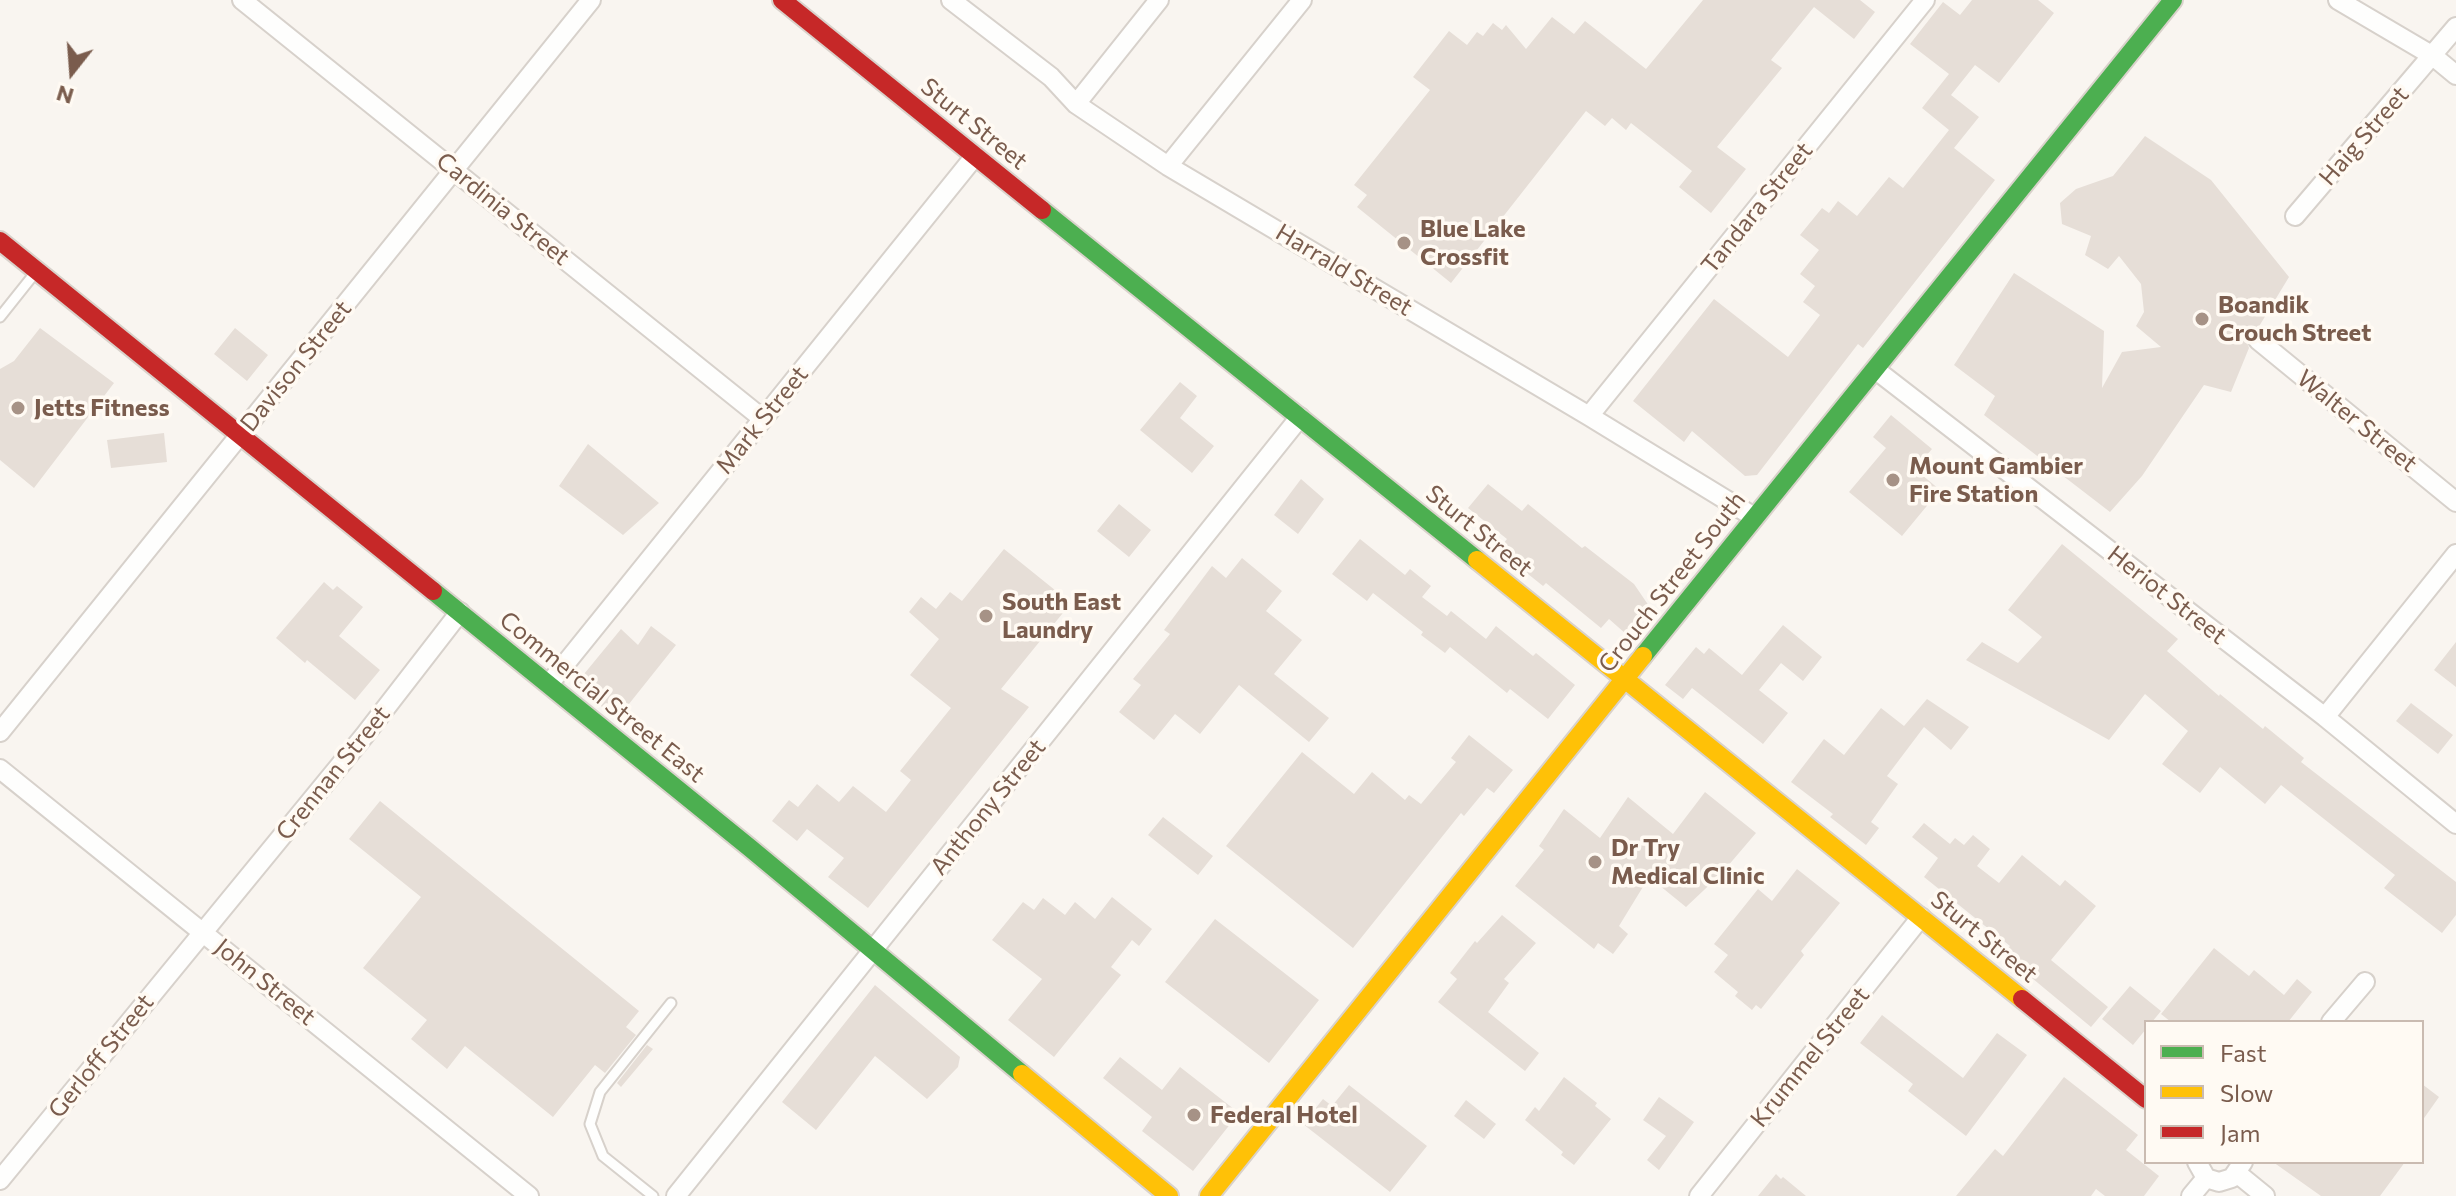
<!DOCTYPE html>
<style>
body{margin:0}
#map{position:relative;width:2456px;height:1196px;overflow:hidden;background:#f9f5f0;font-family:Commissioner,sans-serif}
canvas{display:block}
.legend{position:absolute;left:2144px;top:1020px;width:280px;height:144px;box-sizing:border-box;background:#fffaf3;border:2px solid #cabbb1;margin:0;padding:10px 14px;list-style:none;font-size:24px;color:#7a5c4d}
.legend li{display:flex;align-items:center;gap:16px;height:40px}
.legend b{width:40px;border:2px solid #cabbb1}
.north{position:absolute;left:32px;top:32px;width:80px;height:80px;-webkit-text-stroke:6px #fffaf3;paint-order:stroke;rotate:197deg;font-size:22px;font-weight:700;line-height:32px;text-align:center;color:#7a5c4d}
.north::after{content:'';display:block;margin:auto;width:28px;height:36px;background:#7a5c4d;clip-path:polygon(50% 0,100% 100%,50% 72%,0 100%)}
</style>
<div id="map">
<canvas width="2456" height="1196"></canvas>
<ul class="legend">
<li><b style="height:10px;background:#4caf50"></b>Fast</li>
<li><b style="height:10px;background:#ffc107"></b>Slow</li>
<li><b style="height:10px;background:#c62828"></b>Jam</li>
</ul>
<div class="north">N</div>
</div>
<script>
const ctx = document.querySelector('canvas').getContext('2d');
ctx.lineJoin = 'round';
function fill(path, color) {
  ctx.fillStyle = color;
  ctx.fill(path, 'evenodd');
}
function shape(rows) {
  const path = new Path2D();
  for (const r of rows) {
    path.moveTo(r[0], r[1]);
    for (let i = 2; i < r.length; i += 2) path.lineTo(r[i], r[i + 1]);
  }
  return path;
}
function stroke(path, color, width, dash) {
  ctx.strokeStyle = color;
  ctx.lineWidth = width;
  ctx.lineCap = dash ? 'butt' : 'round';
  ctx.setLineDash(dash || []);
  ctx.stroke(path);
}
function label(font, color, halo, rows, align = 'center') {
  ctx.font = font + ' Commissioner,sans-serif';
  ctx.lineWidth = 7;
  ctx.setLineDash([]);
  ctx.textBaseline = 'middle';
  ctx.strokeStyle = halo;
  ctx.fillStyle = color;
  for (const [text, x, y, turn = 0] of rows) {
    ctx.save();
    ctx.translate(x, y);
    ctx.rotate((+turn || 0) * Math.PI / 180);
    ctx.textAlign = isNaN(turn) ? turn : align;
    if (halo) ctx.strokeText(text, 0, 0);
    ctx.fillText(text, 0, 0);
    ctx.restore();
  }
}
fill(shape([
 [1703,0,1860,0,1875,12,1854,39,1814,7,1771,60,1782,68,1717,147,1746,169,1711,213,1679,187,1692,171,1631,123,1626,130,1612,118,1605,126,1586,111,1451,283,1357,207,1367,195,1354,185,1430,90,1413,77,1449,31,1467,45,1477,32,1483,36,1493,23,1502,30,1506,25,1526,49,1552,17,1574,34,1585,21,1646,69],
 [1972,0,2038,0,2054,13,1999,83,1975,65,1951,95,1979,117,1954,148,1995,180,1863,348,1858,344,1757,475,1745,476,1692,431,1684,442,1633,401,1714,299,1788,357,1820,315,1803,302,1815,286,1800,274,1819,250,1800,235,1822,208,1829,213,1838,201,1857,216,1889,177,1903,188,1949,130,1922,108,1949,74,1910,44,1943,2,1960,15],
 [2145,136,2211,180,2289,277,2258,328,2248,333,2246,339,2249,348,2231,392,2204,385,2142,476,2110,512,1984,415,1995,396,1954,365,2014,273,2104,331,2102,388,2122,352,2161,347,2136,326,2144,312,2141,284,2119,256,2108,269,2085,255,2091,236,2062,224,2060,203,2076,189,2113,176],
 [40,328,114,383,34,488,0,460,0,369,14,361],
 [235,328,268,355,247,381,214,354],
 [1180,382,1197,396,1180,418,1214,446,1192,473,1140,430],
 [1891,415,1932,449,1915,469,1940,490,1902,536,1849,492,1886,448,1873,437],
 [164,433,167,462,111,468,107,440],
 [588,444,659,503,623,535,559,486],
 [1301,479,1324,499,1298,534,1274,515],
 [1488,484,1522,511,1528,504,1582,548,1585,546,1634,584,1649,606,1626,634,1609,619,1601,628,1546,583,1543,586,1498,550,1507,539,1468,508],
 [1119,504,1151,530,1129,557,1097,531],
 [1360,539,1405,575,1410,569,1431,586,1422,597,1447,616,1451,611,1486,639,1496,626,1533,656,1536,653,1575,685,1548,719,1510,689,1507,693,1450,647,1445,653,1421,635,1423,632,1373,593,1367,601,1332,574],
 [2062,544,2178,639,2167,651,2219,696,2220,694,2263,729,2265,726,2304,758,2301,762,2456,882,2456,915,2442,933,2384,888,2395,875,2281,785,2265,804,2220,767,2200,793,2162,764,2188,731,2145,694,2109,740,1966,660,1982,642,2018,663,2042,637,2008,610],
 [1004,549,1071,603,1001,689,1029,707,868,908,828,877,844,858,807,829,797,841,772,821,789,800,798,807,817,784,839,802,853,786,886,812,911,780,900,771,951,708,910,675,939,639,909,612,921,597,936,609,950,592,962,601],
 [1242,558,1282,591,1266,611,1302,640,1274,674,1329,718,1309,742,1239,685,1200,734,1175,714,1154,740,1119,712,1141,685,1133,679,1170,634,1164,630,1212,566,1226,578],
 [324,582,333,590,337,586,363,607,339,636,380,670,355,700,307,660,305,663,276,638],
 [1783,625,1822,657,1803,681,1781,663,1759,690,1788,713,1763,744,1692,688,1683,699,1665,685,1696,647,1704,654,1709,648,1742,675],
 [651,626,676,645,617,719,575,685,621,629,638,645],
 [2456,642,2456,687,2434,670],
 [1927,699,1969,727,1951,750,1924,727,1887,776,1898,784,1871,822,1879,828,1866,845,1830,817,1833,814,1791,782,1824,739,1844,755,1881,708,1904,726],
 [2411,703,2453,735,2438,754,2396,721],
 [1469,735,1513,770,1494,793,1487,788,1464,816,1461,813,1353,948,1226,846,1302,752,1354,794,1372,772,1405,800,1409,795,1421,804,1456,762,1451,758],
 [1705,792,1756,833,1721,874,1686,907,1649,877,1619,926,1628,934,1613,954,1598,943,1594,949,1515,886,1544,850,1539,846,1564,809,1600,838,1628,797,1673,834],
 [380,801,639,1011,626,1027,636,1035,605,1073,595,1065,553,1117,465,1046,447,1069,411,1039,427,1020,363,968,421,897,349,839],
 [1163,817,1213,856,1198,875,1148,835],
 [1924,823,1950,844,1955,838,1964,845,1973,835,1990,849,1977,866,1999,883,2022,855,2060,886,2065,880,2096,906,2051,960,2108,1007,2091,1027,2003,954,2010,946,1924,877,1938,858,1912,837],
 [1797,869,1840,903,1801,951,1804,955,1761,1009,1756,1005,1752,1010,1735,996,1738,992,1714,972,1728,955,1714,944,1758,889,1772,901],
 [1112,897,1152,929,1139,946,1132,940,1111,967,1121,975,1054,1057,1008,1020,1042,979,992,940,1023,902,1034,910,1043,898,1065,915,1075,902,1095,919],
 [1502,915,1536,943,1504,979,1509,983,1488,1012,1539,1053,1525,1071,1438,1002,1457,979,1450,973,1475,941,1477,943],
 [1215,919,1319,1000,1269,1063,1165,982],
 [2214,948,2249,976,2254,970,2284,995,2297,979,2312,992,2288,1022,2171,1022,2161,1014],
 [875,985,960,1057,958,1067,927,1099,875,1056,816,1130,782,1102],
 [2130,986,2161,1011,2152,1022,2146,1022,2146,1029,2133,1045,2102,1019],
 [1882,1015,1963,1078,1997,1033,2027,1055,1966,1136,1908,1091,1913,1084,1860,1043],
 [647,1045,653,1049,621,1087,617,1083],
 [1120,1057,1162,1090,1180,1067,1239,1113,1193,1171,1142,1131,1152,1117,1103,1078],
 [1564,1077,1597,1103,1595,1106,1611,1119,1574,1165,1561,1155,1563,1152,1525,1120,1535,1107,1539,1111],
 [2064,1077,2138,1135,2126,1150,2159,1176,2144,1196,2105,1196,2096,1189,2091,1196,1956,1196,1995,1149,2003,1156],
 [2422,1084,2439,1097,2422,1121],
 [1349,1085,1427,1146,1390,1192,1303,1124,1323,1099,1332,1106],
 [1659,1097,1694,1122,1659,1170,1647,1160,1666,1136,1643,1120],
 [1466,1100,1496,1124,1484,1139,1454,1116],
 [2273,1162,2405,1162,2380,1196,2321,1196],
 [1776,1174,1781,1179,1783,1177,1806,1196,1758,1196]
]), '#e6ded7');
const lane = shape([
 [0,317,35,273],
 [653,1196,603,1156,590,1124,600,1092,671,1003]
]);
const street = shape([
 [242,0,763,419],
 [951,0,1051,77,1076,104,1168,166,1589,416,1754,517],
 [2338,0,2433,56,2456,75],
 [1076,104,1159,0],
 [1168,166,1302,0],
 [2295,216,2456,27],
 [2258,340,2456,502],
 [1876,370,2325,717,2456,824],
 [1589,416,1925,0],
 [549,684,975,156],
 [2325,717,2456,554],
 [0,732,591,0],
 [0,769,529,1196],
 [2331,1022,2365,982],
 [2197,1162,2206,1178,2219,1182,2232,1178,2243,1162],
 [2238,1174,2265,1196],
 [0,1180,364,736,460,612],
 [676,1196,1300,417],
 [1699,1196,1921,917],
 [2191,1196,2206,1178]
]);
const fast = shape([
 [1042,210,1477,560],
 [433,591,750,848,1022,1074],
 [1643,656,2173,0]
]);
const slow = shape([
 [1477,560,2022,999],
 [1022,1074,1169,1196],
 [1209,1196,1643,656]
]);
const jam = shape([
 [782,0,1042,210],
 [0,241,433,591],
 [2022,999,2146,1099]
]);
stroke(lane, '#d7d1cb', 13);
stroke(street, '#d7d1cb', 22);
stroke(fast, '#d9d2cb', 22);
stroke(slow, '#d9d2cb', 22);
stroke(jam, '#d9d2cb', 22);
stroke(lane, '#fefefd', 9);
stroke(street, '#fefefd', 18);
stroke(fast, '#4caf50', 18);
stroke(slow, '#ffc107', 18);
stroke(jam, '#c62828', 18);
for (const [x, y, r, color] of [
 [1404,243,8,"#a69286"],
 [2202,319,8,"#a69286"],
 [18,408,8,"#a69286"],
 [1893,480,8,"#a69286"],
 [986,616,8,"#a69286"],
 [1595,862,8,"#a69286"],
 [1194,1115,8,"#a69286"]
]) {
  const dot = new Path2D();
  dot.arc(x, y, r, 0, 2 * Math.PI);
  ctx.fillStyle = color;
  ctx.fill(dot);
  stroke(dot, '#fffaf3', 3);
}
label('24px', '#7a5c4d', '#fffaf3', [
 ["Sturt Street",974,124,39],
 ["Haig Street",2364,136,-49],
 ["Tandara Street",1757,208,-51],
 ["Cardinia Street",503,209,39],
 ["Harrald Street",1344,270,31],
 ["Davison Street",296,366,-51],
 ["Mark Street",762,420,-51],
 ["Walter Street",2357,421,39],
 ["Sturt Street",1479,531,39],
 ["Crouch Street South",1672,582,-52],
 ["Heriot Street",2167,595,38],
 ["Commercial Street East",602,697,39],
 ["Crennan Street",333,773,-51],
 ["Anthony Street",988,807,-51],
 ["Sturt Street",1984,937,39],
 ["John Street",265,982,39],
 ["Gerloff Street",101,1056,-51],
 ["Krummel Street",1810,1057,-51]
]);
label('bold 24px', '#7a5c4d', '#fffaf3', [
 ["Blue Lake",1420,229],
 ["Crossfit",1420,257],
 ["Boandik",2218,305],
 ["Crouch Street",2218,333],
 ["Jetts Fitness",34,408],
 ["Mount Gambier",1909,466],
 ["Fire Station",1909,494],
 ["South East",1002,602],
 ["Laundry",1002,630],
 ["Dr Try",1611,848],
 ["Medical Clinic",1611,876],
 ["Federal Hotel",1210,1115]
], 'left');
</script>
